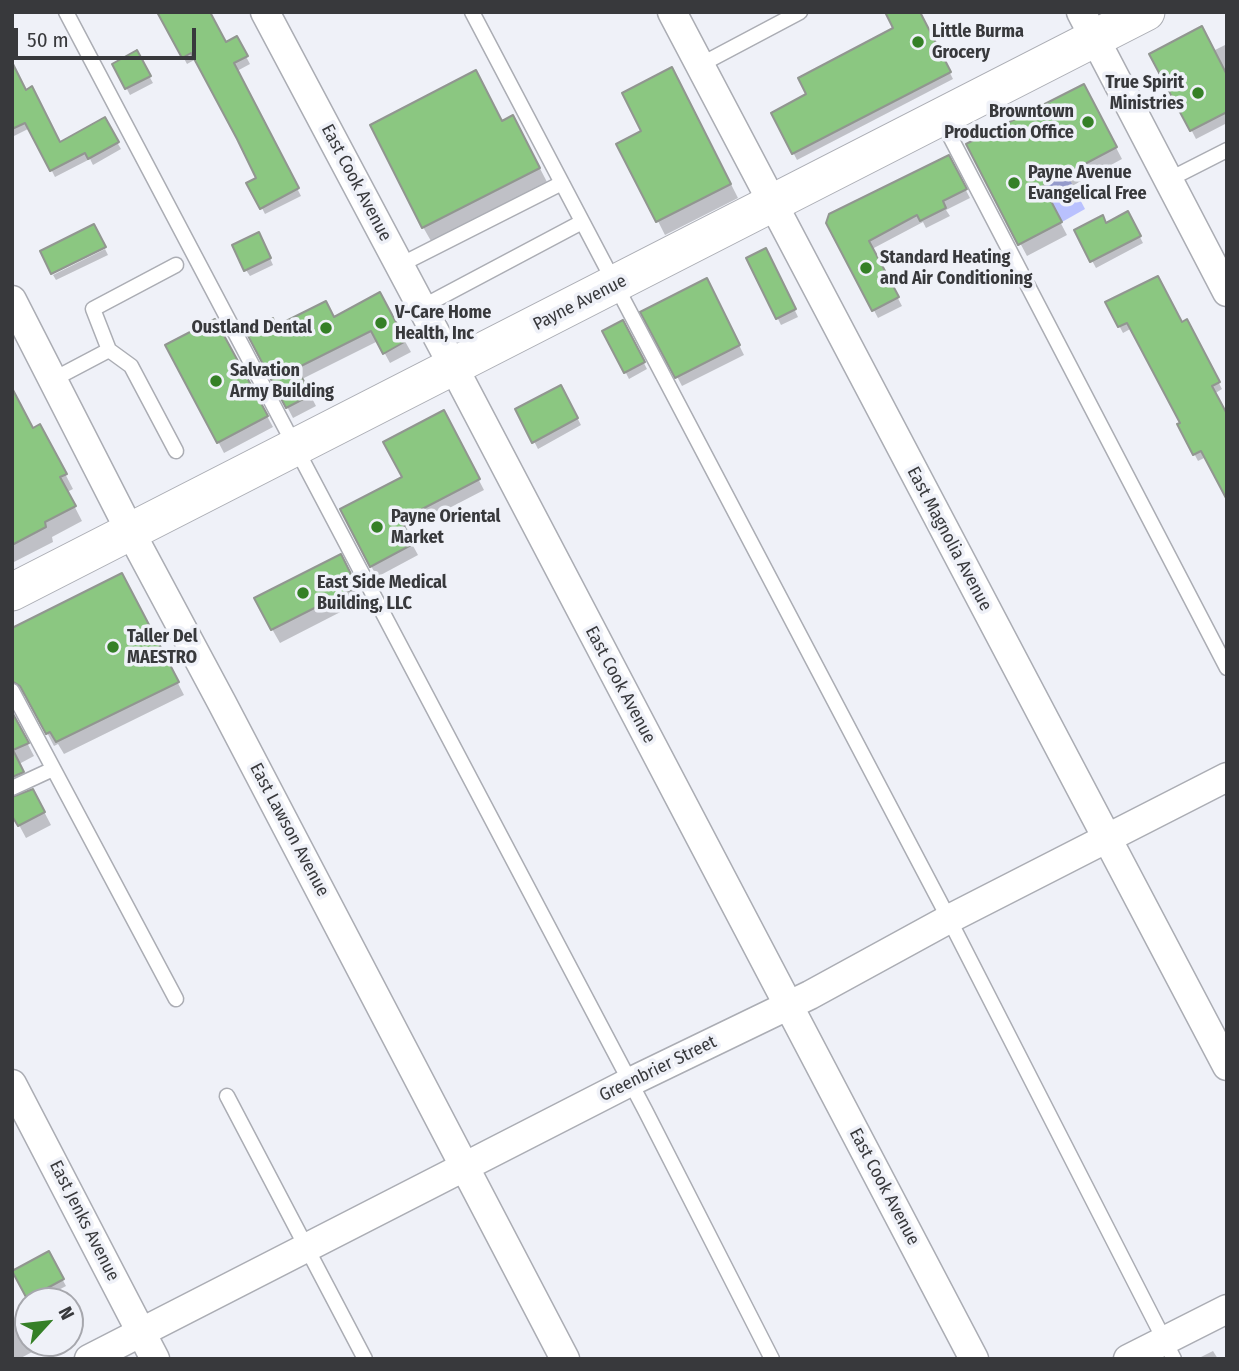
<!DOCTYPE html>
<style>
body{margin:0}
#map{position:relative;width:1239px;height:1371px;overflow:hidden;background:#eff1f8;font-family:"Fira Sans Condensed",sans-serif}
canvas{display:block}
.frame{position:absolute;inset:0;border:14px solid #38393c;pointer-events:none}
.north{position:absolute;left:14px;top:1287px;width:70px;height:70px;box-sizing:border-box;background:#eff1f8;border:2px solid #a6a7ad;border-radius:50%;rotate:63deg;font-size:19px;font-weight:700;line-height:28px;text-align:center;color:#38393c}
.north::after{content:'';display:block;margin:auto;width:24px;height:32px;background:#358027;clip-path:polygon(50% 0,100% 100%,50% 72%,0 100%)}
.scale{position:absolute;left:14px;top:28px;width:182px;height:32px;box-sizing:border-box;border:4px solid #38393c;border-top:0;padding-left:9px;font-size:21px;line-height:24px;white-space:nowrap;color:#38393c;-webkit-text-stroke:5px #eff1f8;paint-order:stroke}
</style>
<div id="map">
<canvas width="1239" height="1371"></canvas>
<div class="frame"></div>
<div class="north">N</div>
<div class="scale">50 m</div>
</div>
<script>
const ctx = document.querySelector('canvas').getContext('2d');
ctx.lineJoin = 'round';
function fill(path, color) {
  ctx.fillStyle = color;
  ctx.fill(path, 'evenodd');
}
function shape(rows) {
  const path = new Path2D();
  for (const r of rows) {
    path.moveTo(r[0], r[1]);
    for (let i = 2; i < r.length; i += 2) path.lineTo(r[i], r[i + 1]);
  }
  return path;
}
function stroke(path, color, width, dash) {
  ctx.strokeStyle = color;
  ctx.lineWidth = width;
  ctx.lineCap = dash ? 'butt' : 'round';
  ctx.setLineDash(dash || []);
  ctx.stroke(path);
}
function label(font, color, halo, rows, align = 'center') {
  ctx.font = font + ' "Fira Sans Condensed",sans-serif';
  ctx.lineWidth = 7;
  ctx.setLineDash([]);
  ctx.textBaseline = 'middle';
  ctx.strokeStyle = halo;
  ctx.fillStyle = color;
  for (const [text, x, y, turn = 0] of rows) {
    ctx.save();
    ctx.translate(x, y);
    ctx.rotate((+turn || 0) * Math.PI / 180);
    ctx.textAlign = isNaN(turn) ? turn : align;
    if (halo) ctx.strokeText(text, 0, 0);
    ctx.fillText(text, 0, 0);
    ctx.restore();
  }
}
fill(shape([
 [1034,111,1085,209,1062,222,1010,122]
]), '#b9c1fe');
fill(shape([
 [159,12,226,44,236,38,250,64,237,71,301,196,265,214,249,183,259,178,196,59,187,64],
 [919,12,953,79,797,160,773,114,809,95],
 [1227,44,1227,123,1196,139,1152,54,1213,51],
 [136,53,153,83,130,95,114,64],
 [12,65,25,92,60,144,104,120,121,149,93,165,90,159,55,177,30,128,12,137],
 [680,83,738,198,665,235,619,144,643,132],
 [1090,98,1122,159,1048,199,1067,235,1027,256,968,145],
 [503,123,521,132,547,182,431,241,423,227],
 [948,157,970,198,946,210,950,216,926,228,923,222,872,249,902,306,878,318,828,223],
 [1128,214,1143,243,1096,268,1076,231,1106,225],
 [262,241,273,265,250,276,246,270],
 [105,249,108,255,56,280,53,275],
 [769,257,798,317,781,325,748,259],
 [711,289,744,355,682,386,643,312],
 [379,295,411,352,390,363,378,341,302,379,316,406,293,418,248,333,334,319],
 [1107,303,1181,325,1187,322,1222,389,1214,394,1206,457,1198,461,1179,425,1183,423,1132,328,1123,333],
 [215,321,273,427,224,453,168,345],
 [623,323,647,369,629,379,605,332],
 [561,387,581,425,538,449,518,410],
 [12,413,48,441,73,489,67,492,82,521,52,537,53,542,12,563],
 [449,423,484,490,405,531,418,555,377,577,371,566,404,478],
 [348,570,359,591,353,593,358,603,280,643,272,629],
 [129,588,184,695,64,754,58,744,54,746,29,698,21,694,12,697,12,630],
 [12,714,34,756,19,764,30,785,12,794],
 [40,804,51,825,26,838,19,825],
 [48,1253,66,1286,38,1301,30,1301,14,1272],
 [28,1312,28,1343,49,1343,19,1359,12,1359,12,1322],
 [1213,1351,1218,1359,1197,1359]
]), '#0003');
const building = shape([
 [157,12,210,12,226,42,237,36,248,56,234,63,299,188,260,209,246,183,256,178,237,139,191,53,182,58,157,12],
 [885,12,920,12,951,72,792,154,771,113,806,94,798,78,893,28,885,12],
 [1202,26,1227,75,1227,112,1190,131,1149,54,1202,26],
 [137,50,151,76,125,89,112,64,137,50],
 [12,62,26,90,32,86,60,142,105,117,119,142,88,159,85,153,50,171,25,123,12,129,12,62],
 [672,67,731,184,656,222,616,144,641,131,622,93,672,67],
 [476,70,502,121,513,115,540,168,422,228,370,125,476,70],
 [1084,84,1117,147,1043,186,1062,222,1018,245,966,144,1084,84],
 [949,155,967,189,943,201,946,208,920,221,917,215,869,241,899,297,872,311,826,223,829,214,949,155],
 [1128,211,1141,236,1090,262,1074,230,1103,215,1106,223,1128,211],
 [94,224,106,247,51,274,40,251,94,224],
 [259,232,271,258,244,271,232,245,259,232],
 [766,248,796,309,776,319,746,258,766,248],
 [1158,276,1182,322,1187,319,1220,382,1212,386,1227,414,1227,500,1201,451,1193,455,1177,424,1180,423,1127,323,1118,327,1105,302,1158,276],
 [707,278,740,345,675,378,640,312,707,278],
 [380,292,406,341,383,354,371,331,297,368,311,395,286,408,246,332,273,318,276,326,326,301,334,317,380,292],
 [215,319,268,416,217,443,165,345,215,319],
 [623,320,645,362,624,373,602,331,623,320],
 [561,385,578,418,532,443,515,409,561,385],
 [12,388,33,428,40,424,67,474,60,477,76,506,45,522,46,527,12,545,12,388],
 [444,410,480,479,401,520,413,544,370,567,340,509,402,477,383,442,444,410],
 [341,554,352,576,347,579,352,589,271,630,254,598,341,554],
 [122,573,179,682,56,742,50,732,46,734,20,686,12,681,12,628,122,573],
 [12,712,29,743,13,750,24,772,12,777,12,712],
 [33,789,45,812,18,826,12,816,12,797,33,789],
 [49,1251,64,1279,27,1299,12,1271,49,1251]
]);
fill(building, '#8bc781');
stroke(building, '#919690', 2);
const service = shape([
 [66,12,645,1110,772,1359],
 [472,12,949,919,1174,1359],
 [700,65,800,12],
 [941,119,1227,668],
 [1168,180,1227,150],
 [400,265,562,183],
 [422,307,582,222],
 [109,350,93,309,176,265],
 [54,379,109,350,131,366,176,451],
 [12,691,176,999],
 [12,788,53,769],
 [227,1096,365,1359]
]);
const minor = shape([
 [265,12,453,366,974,1359],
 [672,12,1227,1066],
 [1081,12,1227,292],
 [12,300,130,531,222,703,565,1359],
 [12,1084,155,1359],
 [89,1359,630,1082,810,995,949,919,1227,777],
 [1128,1359,1227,1309]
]);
const tertiary = shape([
 [12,592,1146,12]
]);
stroke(service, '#abadb4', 17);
stroke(minor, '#abadb4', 31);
stroke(tertiary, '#abadb4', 39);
stroke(service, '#fff', 14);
stroke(minor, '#fff', 28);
stroke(tertiary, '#fff', 37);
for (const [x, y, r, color] of [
 [918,42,7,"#358027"],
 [1198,93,7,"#358027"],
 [1088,122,7,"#358027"],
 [1014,183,7,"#358027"],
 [866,268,7,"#358027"],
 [381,323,7,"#358027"],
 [326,328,7,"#358027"],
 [216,381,7,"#358027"],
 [377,527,7,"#358027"],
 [303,593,7,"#358027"],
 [113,647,7,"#358027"]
]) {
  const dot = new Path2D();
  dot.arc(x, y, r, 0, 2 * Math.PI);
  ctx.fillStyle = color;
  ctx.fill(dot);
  stroke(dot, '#eff1f8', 2.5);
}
label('bold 18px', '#38393c', '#eff1f8', [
 ["Little Burma",932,32],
 ["Grocery",932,53],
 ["True Spirit",1184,83,"right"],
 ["Ministries",1184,104,"right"],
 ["Browntown",1074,112,"right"],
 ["Production Office",1074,133,"right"],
 ["Payne Avenue",1028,173],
 ["Evangelical Free",1028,194],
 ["Standard Heating",880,258],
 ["and Air Conditioning",880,279],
 ["V-Care Home",395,313],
 ["Health, Inc",395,334],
 ["Oustland Dental",312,328,"right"],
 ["Salvation",230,371],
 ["Army Building",230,392],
 ["Payne Oriental",391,517],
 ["Market",391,538],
 ["East Side Medical",317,583],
 ["Building, LLC",317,604],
 ["Taller Del",127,637],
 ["MAESTRO",127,658]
], 'left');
label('18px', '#38393c', '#eff1f8', [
 ["East Cook Avenue",356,183,62],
 ["Payne Avenue",580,303,-27],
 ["East Magnolia Avenue",949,539,62],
 ["East Cook Avenue",620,685,62],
 ["East Lawson Avenue",289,830,62],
 ["Greenbrier Street",658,1069,-26],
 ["East Cook Avenue",884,1187,62],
 ["East Jenks Avenue",84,1221,63]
]);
</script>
